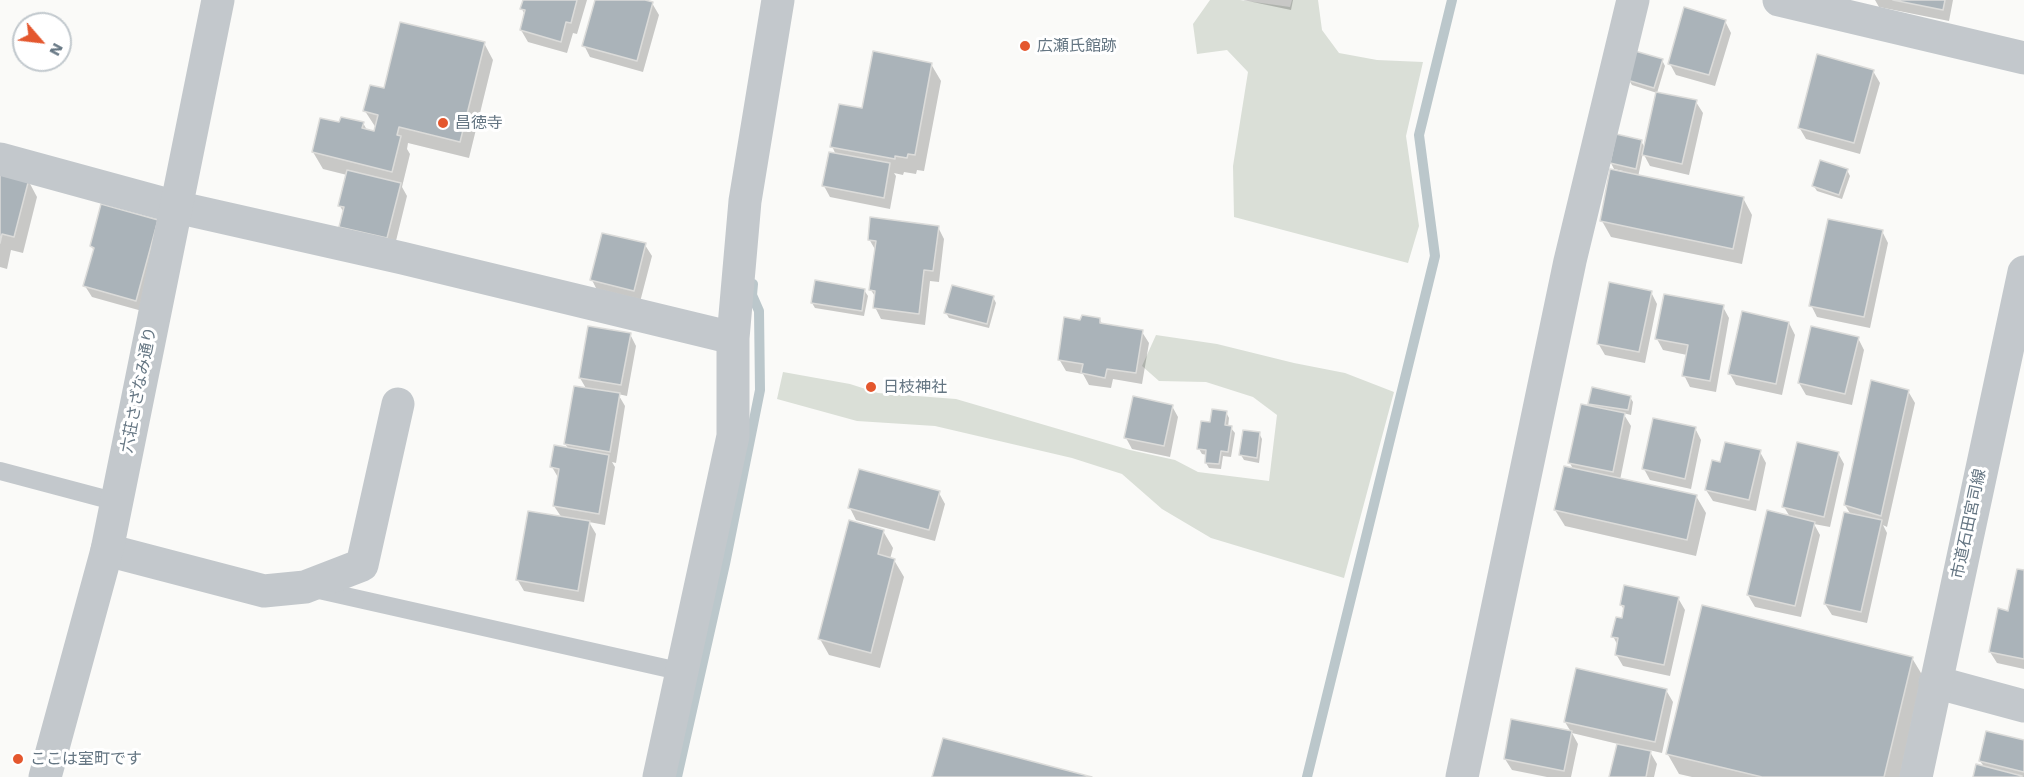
<!DOCTYPE html>
<meta charset="utf-8">
<style>
body{margin:0}
#map{position:relative;width:2024px;height:777px;overflow:hidden;background:#fafaf8;font-family:"Work Sans",sans-serif}
canvas{display:block}
.north{position:absolute;left:12px;top:12px;width:60px;height:60px;box-sizing:border-box;background:#fff;border:2px solid #c1c8cd;border-radius:50%;rotate:118deg;font-size:16px;font-weight:700;line-height:24px;text-align:center;color:#657683}
.north::after{content:'';display:block;margin:auto;width:21px;height:27px;background:#e4572e;clip-path:polygon(50% 0,100% 100%,50% 72%,0 100%)}
</style>
<div id="map">
<canvas width="2024" height="777"></canvas>
<div class="north">N</div>
</div>
<script>
const ctx = document.querySelector('canvas').getContext('2d');
ctx.lineJoin = 'round';
function fill(path, color) {
  ctx.fillStyle = color;
  ctx.fill(path, 'evenodd');
}
function shape(rows) {
  const path = new Path2D();
  for (const r of rows) {
    path.moveTo(r[0], r[1]);
    for (let i = 2; i < r.length; i += 2) path.lineTo(r[i], r[i + 1]);
  }
  return path;
}
function stroke(path, color, width, dash) {
  ctx.strokeStyle = color;
  ctx.lineWidth = width;
  ctx.lineCap = dash ? 'butt' : 'round';
  ctx.setLineDash(dash || []);
  ctx.stroke(path);
}
function label(font, color, halo, rows, align = 'center') {
  ctx.font = font + ' "Work Sans","Noto Sans JP",sans-serif';
  ctx.lineWidth = 6;
  ctx.setLineDash([]);
  ctx.textBaseline = 'middle';
  ctx.strokeStyle = halo;
  ctx.fillStyle = color;
  for (const [text, x, y, turn = 0] of rows) {
    ctx.save();
    ctx.translate(x, y);
    ctx.rotate((+turn || 0) * Math.PI / 180);
    ctx.textAlign = isNaN(turn) ? turn : align;
    if (halo) ctx.strokeText(text, 0, 0);
    ctx.fillText(text, 0, 0);
    ctx.restore();
  }
}
fill(shape([
 [1210,0,1240,0,1290,7,1292,0,1318,0,1322,30,1339,53,1377,60,1423,62,1406,136,1419,226,1408,263,1234,217,1233,166,1248,72,1227,50,1197,54,1193,24],
 [1156,335,1217,344,1294,363,1345,373,1394,392,1344,578,1211,538,1162,509,1122,474,1072,458,935,426,857,421,777,399,783,372,850,384,878,393,956,399,1130,450,1175,460,1198,472,1269,481,1277,415,1253,397,1206,382,1159,381,1142,366]
]), '#dadfd7');
fill(shape([
 [524,0,587,0,577,34,573,33,567,53,528,42,521,30,525,15,522,9],
 [596,0,640,0,652,3,659,15,643,72,590,57,584,45],
 [1243,0,1293,0,1291,10],
 [1875,0,1953,0,1949,21,1879,7],
 [1725,21,1731,33,1715,86,1676,75,1670,64],
 [484,43,493,60,469,158,408,143,407,149,410,154,402,187,407,196,394,249,344,213,340,206,347,175,323,169,313,152,340,124,363,123,367,130,375,132,376,128,365,111,386,90],
 [1662,60,1665,66,1657,93,1632,85,1629,80],
 [931,64,941,81,924,171,917,170,916,174,904,172,903,175,894,173,896,176,890,209,830,197,824,186,836,155,832,146,863,110],
 [1873,71,1880,83,1860,154,1806,139,1799,127],
 [1696,102,1703,113,1689,175,1650,166,1643,153,1638,177,1743,198,1752,215,1742,264,1611,237,1602,221,1623,171,1614,169,1611,163,1641,141,1645,148],
 [1847,170,1850,176,1842,199,1817,191,1813,185],
 [0,174,28,180,37,197,23,253,11,250,7,269,0,267],
 [157,221,142,311,92,297,85,286,95,252,91,246],
 [938,227,944,239,939,282,930,281,925,325,881,319,875,307,876,298,871,290,876,251,869,239],
 [1882,231,1888,243,1870,328,1817,317,1811,305],
 [645,245,652,256,640,302,598,292,592,280],
 [864,290,868,296,864,316,815,308,812,303],
 [1651,292,1657,304,1645,363,1605,355,1598,343],
 [993,297,996,303,989,328,949,318,946,313],
 [1723,307,1729,318,1716,392,1690,387,1684,375,1687,355,1663,350,1657,339],
 [1099,319,1103,325,1142,332,1149,343,1142,384,1113,379,1111,388,1089,385,1083,374,1066,371,1059,359],
 [1789,323,1795,335,1782,395,1736,385,1730,374],
 [630,334,636,346,627,396,618,394,625,406,616,463,612,462,615,467,605,525,589,522,596,534,584,602,524,591,517,579,562,518,554,506,559,479,552,467,569,449,565,444,587,390,580,378],
 [1858,338,1864,350,1852,405,1806,395,1799,383],
 [1908,391,1915,403,1887,527,1883,525,1887,533,1867,623,1832,615,1825,604,1851,515,1845,505],
 [1630,397,1633,402,1631,415,1623,413,1631,426,1620,480,1696,496,1706,513,1696,556,1565,526,1555,510,1573,469,1570,463,1593,408,1590,403],
 [1172,406,1178,417,1170,457,1132,449,1126,438],
 [1226,412,1229,418,1228,427,1231,428,1235,433,1231,457,1223,456,1221,469,1209,468,1206,463,1207,455,1202,454,1199,449,1212,424],
 [1695,428,1701,440,1691,489,1650,480,1644,469],
 [1259,433,1262,439,1259,463,1244,460,1241,455],
 [1760,452,1766,463,1756,511,1713,501,1706,490],
 [1838,453,1844,464,1830,527,1814,524,1820,535,1801,617,1755,607,1748,595,1790,517,1784,507],
 [939,493,945,504,935,541,856,520,850,508],
 [883,531,893,548,890,559,894,560,904,577,880,668,829,655,820,639],
 [2024,572,2024,669,1997,663,1990,652,2009,612],
 [1678,598,1685,610,1670,676,1623,666,1616,654,1618,646,1613,636,1623,620,1625,611,1621,605],
 [1912,658,1924,678,1900,777,1692,777,1679,774,1667,753],
 [1666,690,1673,702,1662,753,1649,750,1657,764,1654,777,1611,777,1618,744,1572,733,1578,744,1571,777,1547,777,1512,770,1505,759,1571,732,1565,722],
 [2024,741,2024,777,1974,777,1985,768,1980,761]
]), '#0003');
stroke(shape([
 [677,777,725,564,760,390,759,311,752,295,753,284],
 [1307,777,1435,256,1419,135,1452,0]
]), '#bbc7cb', 10);
const building = shape([
 [523,0,577,0,571,23,566,22,561,42,520,30,525,10,520,9,523,0],
 [595,0,645,0,653,2,637,61,582,46,595,0],
 [1893,0,1945,0,1943,10,1893,0],
 [1684,7,1726,20,1709,75,1668,64,1684,7],
 [400,22,485,42,460,142,399,127,397,135,401,136,392,172,312,152,320,118,339,122,341,117,364,122,362,128,374,131,378,115,363,111,370,85,384,88,400,22],
 [873,51,932,63,915,155,908,154,907,158,895,156,895,159,830,147,839,104,862,108,873,51],
 [1635,51,1663,59,1654,88,1627,80,1635,51],
 [1817,54,1874,70,1854,143,1798,128,1817,54],
 [1656,92,1697,100,1682,164,1642,155,1656,92],
 [1616,134,1642,140,1636,169,1610,163,1616,134],
 [829,152,890,163,884,198,822,186,829,152],
 [1820,160,1848,169,1839,195,1812,186,1820,160],
 [1610,169,1744,197,1733,249,1600,221,1610,169],
 [347,170,401,183,387,238,339,227,344,207,338,206,347,170],
 [0,172,29,179,14,237,2,234,0,243,0,172],
 [101,204,158,220,136,301,83,286,94,248,90,246,101,204],
 [870,217,939,226,933,271,924,270,919,314,873,308,875,291,869,290,876,241,868,240,870,217],
 [1828,219,1883,230,1864,317,1809,306,1828,219],
 [602,233,646,243,634,291,590,280,602,233],
 [815,280,865,289,862,311,811,303,815,280],
 [1609,282,1652,291,1639,352,1597,344,1609,282],
 [952,285,994,296,987,324,944,313,952,285],
 [1664,294,1724,305,1710,381,1682,376,1688,345,1655,339,1664,294],
 [1742,311,1789,322,1776,384,1728,374,1742,311],
 [1082,315,1100,318,1100,323,1143,330,1136,373,1107,369,1105,378,1081,373,1083,364,1058,360,1064,317,1080,320,1082,315],
 [588,326,631,333,621,385,579,378,588,326],
 [1811,326,1859,337,1845,394,1798,383,1811,326],
 [1871,380,1909,390,1881,516,1844,505,1871,380],
 [574,386,620,393,610,452,564,444,574,386],
 [1592,387,1631,396,1628,410,1588,404,1592,387],
 [1133,396,1173,405,1164,446,1124,438,1133,396],
 [1581,404,1625,413,1613,472,1568,463,1581,404],
 [1212,409,1227,411,1225,425,1232,426,1228,452,1221,451,1219,464,1205,463,1206,450,1197,449,1201,421,1210,422,1212,409],
 [1653,418,1696,427,1685,479,1642,469,1653,418],
 [1243,430,1260,432,1257,458,1239,455,1243,430],
 [1725,442,1761,450,1749,500,1705,490,1712,460,1720,462,1725,442],
 [1797,442,1839,452,1824,517,1782,507,1797,442],
 [554,445,609,455,599,514,553,506,559,469,550,467,554,445],
 [1564,466,1697,495,1687,540,1554,510,1564,466],
 [859,469,940,491,929,530,848,508,859,469],
 [1767,510,1815,522,1795,606,1747,595,1767,510],
 [528,511,590,521,578,591,516,580,528,511],
 [1844,512,1882,520,1861,612,1824,604,1844,512],
 [849,520,884,530,878,554,895,559,871,653,818,639,849,520],
 [2017,569,2024,570,2024,659,1989,652,1998,608,2008,611,2017,569],
 [1624,585,1679,597,1664,665,1615,655,1618,638,1611,637,1616,617,1622,618,1624,606,1620,605,1624,585],
 [1702,605,1913,657,1884,777,1762,777,1666,754,1702,605],
 [1576,668,1667,689,1655,742,1564,722,1576,668],
 [1511,719,1572,731,1564,771,1504,759,1511,719],
 [1986,731,2024,740,2024,772,1979,761,1986,731],
 [943,738,1092,777,932,777,943,738],
 [1617,744,1651,751,1646,777,1609,777,1617,744],
 [1976,764,2022,776,2022,777,1973,777,1976,764]
]);
fill(building, '#aab3b9');
stroke(building, '#dcdcda', 1.5);
stroke(shape([
 [0,471,117,502],
 [310,588,683,672]
]), '#c3c8cc', 18);
stroke(shape([
 [1779,0,2024,58],
 [0,159,176,207,402,258,733,338],
 [107,550,264,591,305,587,362,565,398,404],
 [1935,682,2024,706],
 [659,777,733,436,733,338,745,201,778,0],
 [1462,777,1570,261,1633,0]
]), '#c3c8cc', 33);
stroke(shape([
 [45,777,107,550,218,0],
 [1916,777,2024,272]
]), '#c3c8cc', 33);
for (const [x, y, r, color] of [
 [1025,46,6,"#e4572e"],
 [443,123,6,"#e4572e"],
 [871,387,6,"#e4572e"],
 [18,759,6,"#e4572e"]
]) {
  const dot = new Path2D();
  dot.arc(x, y, r, 0, 2 * Math.PI);
  ctx.fillStyle = color;
  ctx.fill(dot);
  stroke(dot, '#fff', 2);
}
label('16px', '#657683', '#fff', [
 ["広瀬氏館跡",1037,46],
 ["昌徳寺",455,123],
 ["日枝神社",883,387],
 ["ここは室町です",30,759]
], 'left');
label('16px', '#657683', '#fff', [
 ["六荘さざなみ通り",139,390,-79],
 ["市道石田宮司線",1969,524,-78]
]);
</script>
